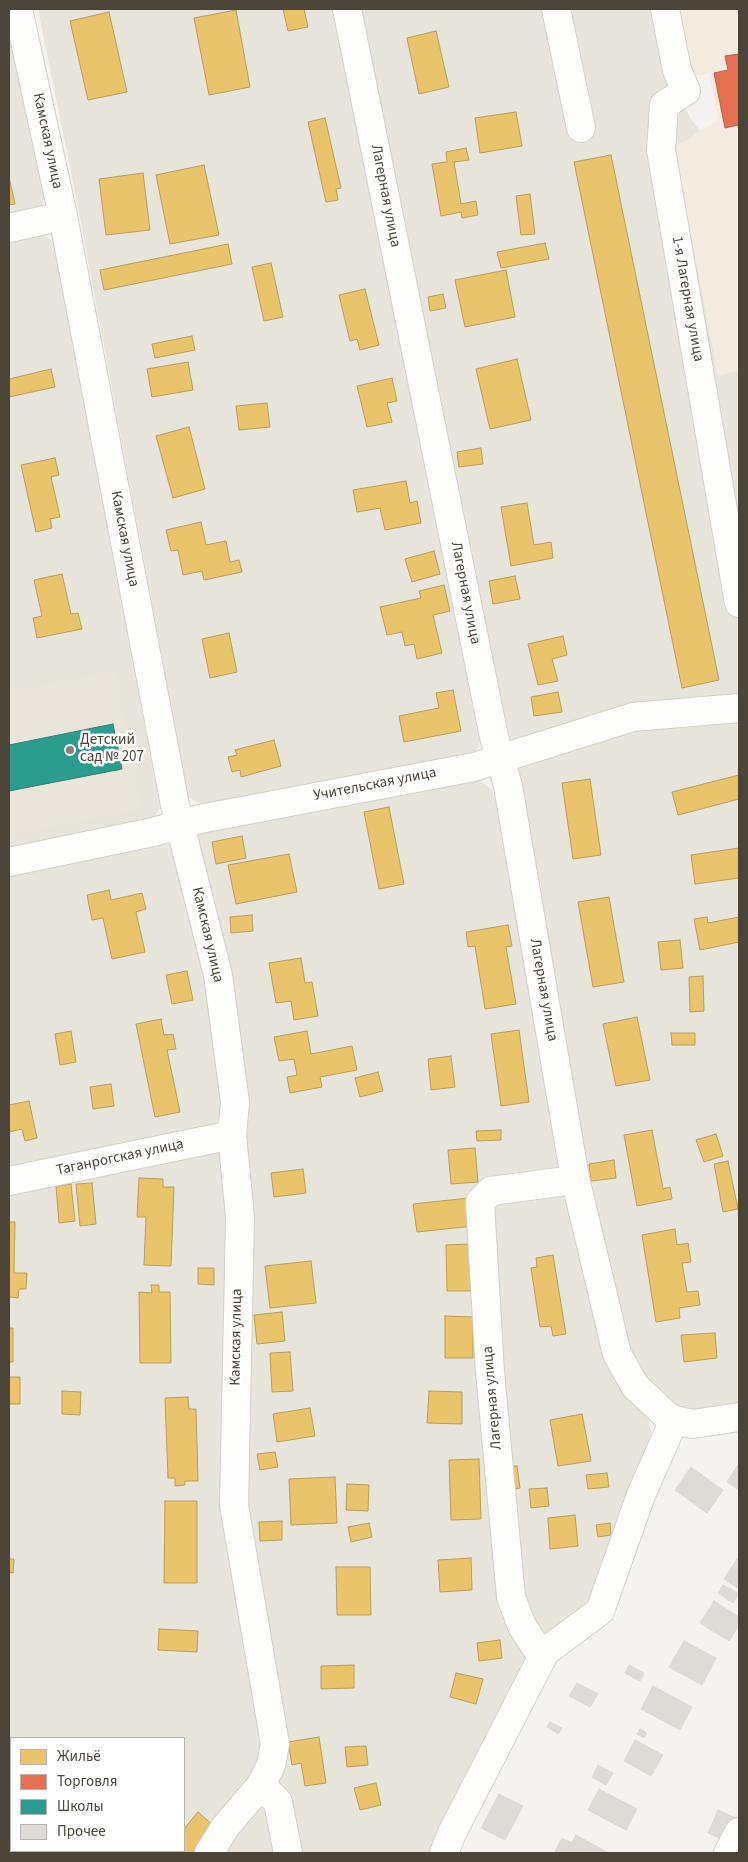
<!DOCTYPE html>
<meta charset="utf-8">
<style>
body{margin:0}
#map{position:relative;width:748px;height:1862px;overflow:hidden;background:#f4f2ee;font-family:"Source Sans 3",sans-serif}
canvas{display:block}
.frame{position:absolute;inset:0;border:10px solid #4b4439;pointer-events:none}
.legend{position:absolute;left:10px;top:1737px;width:175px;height:115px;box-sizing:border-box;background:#fff;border:1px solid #b7b4b0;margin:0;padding:6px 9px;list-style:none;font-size:15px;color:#4b4439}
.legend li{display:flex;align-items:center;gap:10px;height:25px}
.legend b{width:25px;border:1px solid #b7b4b0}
</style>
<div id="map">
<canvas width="748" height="1862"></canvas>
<div class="frame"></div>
<ul class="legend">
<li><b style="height:14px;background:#e9c46a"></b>Жильё</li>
<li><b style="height:14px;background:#e76f51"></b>Торговля</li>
<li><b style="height:14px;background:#2a9d8f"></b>Школы</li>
<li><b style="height:14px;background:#dedbd6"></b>Прочее</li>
</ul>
</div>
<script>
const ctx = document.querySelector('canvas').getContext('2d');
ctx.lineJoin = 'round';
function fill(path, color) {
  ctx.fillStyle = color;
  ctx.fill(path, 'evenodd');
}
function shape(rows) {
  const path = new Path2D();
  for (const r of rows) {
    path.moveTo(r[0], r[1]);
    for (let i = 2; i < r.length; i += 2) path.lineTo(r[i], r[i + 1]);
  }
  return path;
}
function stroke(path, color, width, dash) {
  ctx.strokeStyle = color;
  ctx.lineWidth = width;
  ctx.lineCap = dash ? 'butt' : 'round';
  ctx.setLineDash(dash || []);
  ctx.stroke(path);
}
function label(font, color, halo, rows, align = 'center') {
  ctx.font = font + ' "Source Sans 3",sans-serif';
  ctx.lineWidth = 5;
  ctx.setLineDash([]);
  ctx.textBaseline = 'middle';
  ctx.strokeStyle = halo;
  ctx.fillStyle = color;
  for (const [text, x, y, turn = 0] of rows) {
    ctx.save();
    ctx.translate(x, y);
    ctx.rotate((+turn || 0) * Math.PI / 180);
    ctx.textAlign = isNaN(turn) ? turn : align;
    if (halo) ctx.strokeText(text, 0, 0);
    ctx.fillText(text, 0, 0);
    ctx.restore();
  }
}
fill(shape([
 [38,9,334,9,480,743,472,758,200,804,188,797,78,207],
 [360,9,653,9,664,65,691,119,728,168,739,218,739,700,518,741,503,735],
 [9,29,45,197,41,208,9,215],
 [40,233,54,242,160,808,152,822,9,849,9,240],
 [739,717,739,1407,695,1412,677,1408,642,1381,624,1352,581,1166,514,771,518,763,634,727],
 [475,776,492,790,513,852,565,1166,476,1195,524,1652,528,1661,437,1853,296,1853,276,1770,241,1503,246,1218,192,841,203,829],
 [157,841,174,846,210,980,225,1106,220,1123,211,1129,9,1175,9,873],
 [219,1149,232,1219,224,1505,265,1757,203,1853,82,1853,84,1851,184,1851,184,1738,11,1738,11,1794,9,1794,9,1188],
 [562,1191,566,1196,627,1392,648,1417,652,1437,607,1582,559,1634,539,1637,518,1595,491,1209,501,1197],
 [267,1804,285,1853,215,1853,249,1808]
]), '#e7e4dc');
fill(shape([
 [674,9,739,9,739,371,718,375,674,147,718,120,709,73,694,76]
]), '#f3ebdf');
fill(shape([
 [115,671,142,809,9,836,9,692]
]), '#eae5da');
const homes = shape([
 [283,9,304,9,308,27,288,31,283,9],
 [236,10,250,87,209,95,194,18,236,10],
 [109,12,127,92,88,100,70,21,109,12],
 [436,31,449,87,419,94,407,38,436,31],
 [516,112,522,146,480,153,475,118,516,112],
 [325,118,341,188,336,189,338,200,326,202,308,122,325,118],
 [466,148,469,160,454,162,461,204,476,201,478,215,462,218,461,212,441,216,432,164,447,162,446,152,466,148],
 [611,155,719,680,682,688,574,162,611,155],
 [204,165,219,235,170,244,156,175,204,165],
 [143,173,150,230,106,235,99,179,143,173],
 [9,177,15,204,9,205,9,177],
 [530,194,535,234,521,235,516,196,530,194],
 [545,243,549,259,501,268,497,252,545,243],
 [228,244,232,264,104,290,100,270,228,244],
 [271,263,283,317,264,321,252,267,271,263],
 [506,270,515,317,465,327,455,280,506,270],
 [365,289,379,345,360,350,357,339,350,341,339,295,365,289],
 [443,294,446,308,430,311,428,297,443,294],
 [192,336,195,350,155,358,152,344,192,336],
 [517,359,531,420,490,429,476,369,517,359],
 [188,362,193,390,152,397,147,369,188,362],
 [51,369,55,387,9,397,9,379,51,369],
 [392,378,397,401,387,403,392,422,367,427,357,386,392,378],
 [267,403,270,427,239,430,236,406,267,403],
 [189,427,205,489,173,498,156,436,189,427],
 [481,448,483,464,459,467,457,452,481,448],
 [55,458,59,475,51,477,60,517,50,519,52,528,36,532,21,465,55,458],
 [406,481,410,503,417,501,421,523,385,530,380,508,357,512,353,490,406,481],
 [527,503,534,545,551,542,553,558,511,566,501,507,527,503],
 [201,522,206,545,226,541,230,562,239,560,242,572,204,580,202,571,183,575,178,550,171,551,166,530,201,522],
 [434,551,440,574,412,582,405,559,434,551],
 [62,574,71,614,78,613,82,629,37,638,33,618,42,616,34,580,62,574],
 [515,576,520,599,493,604,489,581,515,576],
 [444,585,450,611,433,615,442,653,417,659,414,644,405,646,402,632,387,635,380,607,421,598,419,591,444,585],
 [229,633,237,672,210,678,202,639,229,633],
 [563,636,567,655,552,659,558,681,538,685,528,644,563,636],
 [453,690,461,731,404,742,399,716,439,708,436,693,453,690],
 [558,692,562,712,534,716,531,697,558,692],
 [274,740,281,766,241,777,240,770,232,772,228,757,237,755,235,750,274,740],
 [739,775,739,799,678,815,672,792,739,775],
 [590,779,601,855,573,859,562,783,590,779],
 [389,807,404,884,379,889,364,812,389,807],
 [242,836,246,858,216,864,212,842,242,836],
 [739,848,739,878,695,884,691,855,739,848],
 [289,854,297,892,236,904,228,865,289,854],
 [109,890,111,900,142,893,146,909,136,912,145,952,112,959,103,918,92,920,87,895,109,890],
 [609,897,624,982,593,987,578,902,609,897],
 [252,915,253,931,231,933,230,917,252,915],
 [707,917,708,923,739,917,739,942,700,950,694,919,707,917],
 [508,925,512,946,506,947,516,1004,485,1009,475,946,468,947,466,932,508,925],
 [680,940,683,968,661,970,658,942,680,940],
 [301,958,305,983,312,982,318,1016,294,1020,291,1001,276,1003,269,963,301,958],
 [187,971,193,1000,172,1004,166,975,187,971],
 [703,976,704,1011,690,1012,689,977,703,976],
 [637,1017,650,1080,616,1086,603,1024,637,1017],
 [161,1019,164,1035,173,1034,176,1049,167,1050,180,1112,155,1117,136,1024,161,1019],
 [519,1030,529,1102,501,1106,491,1034,519,1030],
 [71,1031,76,1062,60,1065,55,1034,71,1031],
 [307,1031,311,1054,352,1046,357,1070,320,1077,322,1087,290,1093,287,1077,297,1075,294,1059,279,1061,274,1037,307,1031],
 [671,1033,695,1033,695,1045,672,1045,671,1033],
 [451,1056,455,1087,431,1090,428,1059,451,1056],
 [378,1072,383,1091,360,1097,355,1078,378,1072],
 [111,1084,114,1106,93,1109,90,1087,111,1084],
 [29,1101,37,1138,25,1141,22,1129,9,1132,9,1105,29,1101],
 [501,1130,501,1140,477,1141,476,1131,501,1130],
 [652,1130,663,1189,670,1187,672,1199,637,1206,624,1135,652,1130],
 [716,1134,723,1156,704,1162,696,1140,716,1134],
 [475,1148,478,1182,451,1184,448,1150,475,1148],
 [614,1160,616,1178,591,1181,589,1164,614,1160],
 [728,1161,738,1209,723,1212,714,1164,728,1161],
 [303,1169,306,1193,274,1197,271,1173,303,1169],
 [139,1178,163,1179,163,1187,174,1187,171,1266,144,1265,146,1217,137,1217,139,1178],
 [92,1183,96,1224,80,1226,76,1184,92,1183],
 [71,1184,75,1221,59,1223,56,1186,71,1184],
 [469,1198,473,1226,417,1232,413,1204,469,1198],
 [9,1222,15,1222,14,1273,27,1273,26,1289,19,1289,18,1298,9,1297,9,1222],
 [675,1229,677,1245,688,1243,691,1262,682,1263,687,1292,698,1291,700,1305,679,1308,680,1318,656,1322,642,1235,675,1229],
 [471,1244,472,1291,447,1291,446,1245,471,1244],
 [553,1255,566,1334,553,1336,551,1326,540,1327,531,1268,537,1267,536,1258,553,1255],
 [311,1261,316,1303,270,1308,265,1266,311,1261],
 [198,1268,214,1268,214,1285,198,1284,198,1268],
 [151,1285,159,1285,159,1292,170,1292,171,1363,140,1363,139,1292,152,1293,151,1285],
 [282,1312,285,1341,257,1344,254,1315,282,1312],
 [445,1316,473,1317,473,1358,445,1358,445,1316],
 [9,1328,13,1328,13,1362,9,1362,9,1328],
 [715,1333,717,1358,684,1362,681,1335,715,1333],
 [290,1352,293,1391,272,1392,270,1353,290,1352],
 [9,1377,20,1377,20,1404,9,1404,9,1377],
 [62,1391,81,1392,80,1415,62,1414,62,1391],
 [429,1391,462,1392,462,1424,427,1423,429,1391],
 [188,1397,189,1409,196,1409,198,1481,185,1481,185,1485,175,1486,175,1478,168,1478,165,1398,188,1397],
 [310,1408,315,1436,277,1442,273,1414,310,1408],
 [582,1414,591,1461,558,1466,550,1420,582,1414],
 [275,1452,278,1467,260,1470,257,1454,275,1452],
 [479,1459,481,1519,451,1520,449,1460,479,1459],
 [517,1466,520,1488,509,1490,506,1467,517,1466],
 [607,1473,609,1487,588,1489,586,1475,607,1473],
 [335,1477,337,1523,291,1525,289,1479,335,1477],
 [347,1484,369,1485,368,1511,346,1510,347,1484],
 [547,1488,549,1506,531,1508,529,1489,547,1488],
 [165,1501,197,1501,197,1583,164,1583,165,1501],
 [575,1515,578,1546,550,1549,548,1518,575,1515],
 [282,1521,282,1540,260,1541,259,1522,282,1521],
 [369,1523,372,1537,351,1542,348,1527,369,1523],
 [610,1523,611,1535,598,1537,596,1525,610,1523],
 [471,1558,472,1590,440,1592,438,1560,471,1558],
 [9,1559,14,1559,13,1573,9,1572,9,1559],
 [336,1567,370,1567,371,1615,337,1615,336,1567],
 [159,1629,198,1631,197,1652,158,1650,159,1629],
 [500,1640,502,1658,479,1661,477,1643,500,1640],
 [354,1665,354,1688,321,1689,321,1666,354,1665],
 [456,1673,483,1679,476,1704,450,1697,456,1673],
 [319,1737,326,1783,305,1786,301,1763,292,1765,288,1742,319,1737],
 [366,1746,368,1765,347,1767,345,1747,366,1746],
 [376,1783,381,1805,360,1810,354,1788,376,1783],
 [198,1812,215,1827,194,1853,183,1853,179,1851,184,1851,184,1829,198,1812]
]);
fill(homes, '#e9c46a');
stroke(homes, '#ba9e5b', 1);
const shops = shape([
 [739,54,739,133,738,125,725,128,714,73,728,70,725,56,739,54]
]);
fill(shops, '#e76f51');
stroke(shops, '#b8624a', 1);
const schools = shape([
 [113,724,122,769,9,791,9,745,113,724]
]);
fill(schools, '#2a9d8f');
stroke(schools, '#348275', 1);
const building = shape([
 [739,1463,739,1490,727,1482,739,1463],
 [691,1467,723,1490,707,1513,675,1490,691,1467],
 [739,1556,739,1589,724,1579,739,1556],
 [723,1585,739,1594,733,1603,718,1593,723,1585],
 [714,1601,739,1617,739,1625,729,1641,700,1623,714,1601],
 [684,1641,716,1658,702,1685,669,1667,684,1641],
 [629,1665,644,1673,640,1681,625,1673,629,1665],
 [577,1683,598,1694,590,1707,569,1696,577,1683],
 [653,1686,692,1707,680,1730,641,1709,653,1686],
 [550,1722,562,1728,558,1734,547,1727,550,1722],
 [640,1729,647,1733,644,1738,637,1734,640,1729],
 [635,1740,663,1755,651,1776,624,1761,635,1740],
 [598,1765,613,1773,606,1785,592,1777,598,1765],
 [599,1789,637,1809,626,1830,588,1810,599,1789],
 [499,1794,523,1806,505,1840,481,1828,499,1794],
 [718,1810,738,1819,728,1842,708,1833,718,1810],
 [576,1835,607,1852,606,1853,558,1853,555,1851,562,1838,572,1843,576,1835]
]);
fill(building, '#dedbd6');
stroke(building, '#dcd9d4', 1);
const minor = shape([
 [18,9,63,216,175,805,218,975,235,1102,232,1135,240,1217,234,1505,275,1744,271,1765,261,1785,226,1826,209,1853],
 [347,9,494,737,508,786,575,1178,617,1354,635,1386,666,1415,674,1420,693,1424,739,1417],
 [556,9,581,128],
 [665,9,677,70,686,91,664,105,661,150,739,603],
 [9,228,63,216],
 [9,862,153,832,200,819,474,767,633,717,739,708],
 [9,1181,232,1135],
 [545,1652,537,1649,522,1626,511,1597,490,1372,480,1202,491,1191,559,1182,575,1178],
 [261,1785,278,1802,288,1853],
 [444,1853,452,1833,545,1652,600,1611,641,1495,674,1420],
 [728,1853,739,1832]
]);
stroke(minor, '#d2d0cb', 30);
stroke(minor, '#fdfdfc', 28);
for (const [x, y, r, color] of [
 [70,750,5,"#868178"]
]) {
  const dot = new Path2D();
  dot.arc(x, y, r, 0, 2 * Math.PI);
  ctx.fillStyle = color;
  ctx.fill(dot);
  stroke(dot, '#fff', 2);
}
label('15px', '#4b4439', '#fff', [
 ["Камская улица",47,141,78],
 ["Лагерная улица",385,196,79],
 ["1-я Лагерная улица",687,299,80],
 ["Камская улица",124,539,79],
 ["Лагерная улица",465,593,79],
 ["Учительская улица",375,785,-11],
 ["Камская улица",207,935,77],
 ["Лагерная улица",543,990,80],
 ["Таганрогская улица",120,1158,-12],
 ["Камская улица",237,1337,-89],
 ["Лагерная улица",493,1398,-95]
]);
label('15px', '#4b4439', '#fff', [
 ["Детский",80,741],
 ["сад № 207",80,758]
], 'left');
</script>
